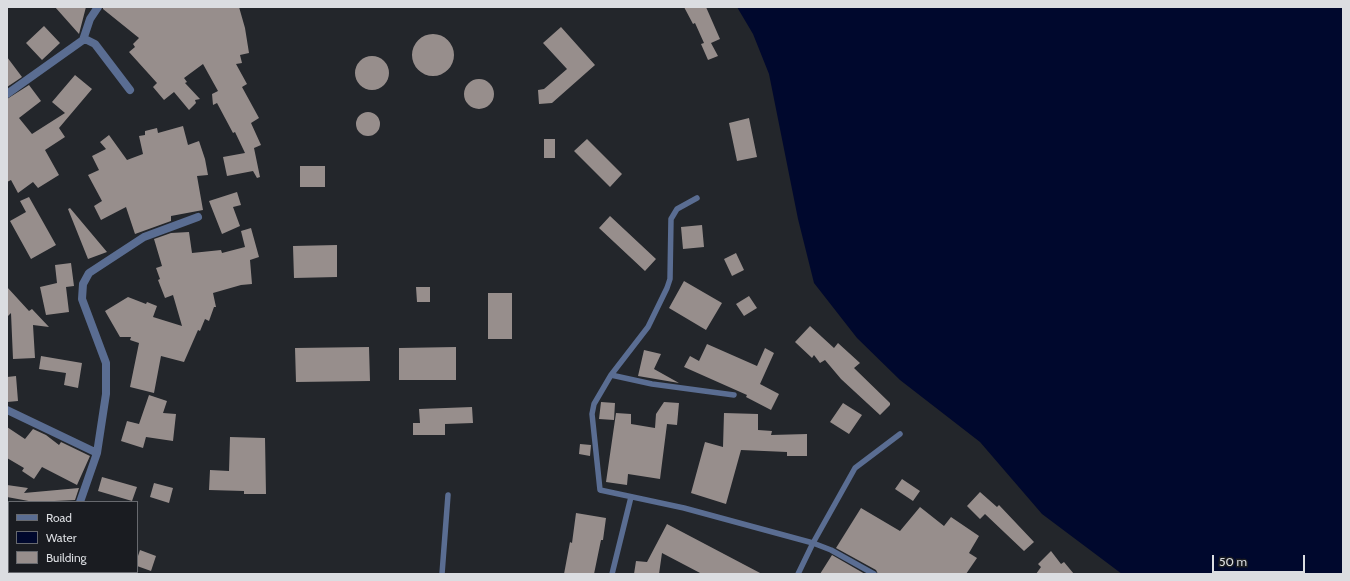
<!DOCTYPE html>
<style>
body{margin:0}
#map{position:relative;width:1350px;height:581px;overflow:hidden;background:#23262b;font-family:Cabin,sans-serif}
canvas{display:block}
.frame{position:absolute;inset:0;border:8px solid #dbdde1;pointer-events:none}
.legend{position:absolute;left:8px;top:501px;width:130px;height:72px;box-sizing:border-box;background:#1a1c21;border:1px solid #67696e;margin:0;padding:5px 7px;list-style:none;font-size:12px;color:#dbdde1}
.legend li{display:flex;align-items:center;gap:8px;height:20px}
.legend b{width:20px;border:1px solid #67696e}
.scale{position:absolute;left:1212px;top:555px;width:93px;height:18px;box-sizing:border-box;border:2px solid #dbdde1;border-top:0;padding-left:5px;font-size:12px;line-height:14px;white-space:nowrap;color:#dbdde1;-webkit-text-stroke:3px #1a1c21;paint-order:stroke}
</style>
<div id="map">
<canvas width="1350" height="581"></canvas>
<div class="frame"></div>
<ul class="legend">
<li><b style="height:5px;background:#5a6d92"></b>Road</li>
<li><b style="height:11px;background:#00082d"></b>Water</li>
<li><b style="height:11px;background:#978e8c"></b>Building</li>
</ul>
<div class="scale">50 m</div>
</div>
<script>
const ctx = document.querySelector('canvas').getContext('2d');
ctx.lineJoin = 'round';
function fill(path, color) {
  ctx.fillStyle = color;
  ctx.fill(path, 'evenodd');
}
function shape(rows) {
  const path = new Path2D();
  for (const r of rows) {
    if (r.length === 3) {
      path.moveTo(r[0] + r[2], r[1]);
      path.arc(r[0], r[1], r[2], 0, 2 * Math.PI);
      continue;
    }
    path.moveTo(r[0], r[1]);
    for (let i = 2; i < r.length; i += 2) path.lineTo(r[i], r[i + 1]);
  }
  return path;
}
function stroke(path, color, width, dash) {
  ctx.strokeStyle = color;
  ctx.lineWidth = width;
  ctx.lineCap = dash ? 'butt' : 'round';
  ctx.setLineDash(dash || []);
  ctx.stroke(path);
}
fill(shape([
 [737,7,1343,7,1343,574,1122,574,1042,514,980,442,900,380,857,338,814,283,798,219,769,74,753,34]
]), '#00082d');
fill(shape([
 [55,7,86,7,79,34],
 [103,7,239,7,245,28,249,53,240,55,242,63,236,64,247,84,242,87,259,118,251,123,261,145,254,148,260,177,257,178,253,171,227,176,223,157,245,153,235,132,233,133,217,103,213,105,212,94,218,91,203,64,184,78,187,82,185,83,200,99,195,100,196,103,189,110,174,92,164,100,153,87,157,83,129,52,135,47,133,44,139,38,103,9],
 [684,7,706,7,720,39,711,43,718,56,708,60,701,44,704,43,695,23,693,24],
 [44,26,60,43,42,60,26,43],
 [561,27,595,65,552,103,539,104,538,90,544,89,567,69,543,43],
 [433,55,21],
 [372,73,17],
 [7,57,22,77,7,87],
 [75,75,92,89,59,128,65,137,45,150,59,175,38,188,33,182,18,193,11,180,7,182,7,99,29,85,41,101,19,118,32,134,65,113,52,102],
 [479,94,15],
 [368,124,12],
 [749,118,757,157,737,161,729,123],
 [183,126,188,145,199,141,205,159,208,175,197,176,203,210,171,216,171,221,135,234,126,207,101,220,94,206,102,201,88,175,99,170,92,156,106,149,100,142,109,135,127,160,143,154,139,136,145,135,145,131,157,128,158,133],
 [544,139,555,139,555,158,544,158],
 [587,139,622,174,610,187,574,151],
 [300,166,325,166,325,187,300,187],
 [237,192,241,205,233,207,240,226,222,234,209,201],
 [29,197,56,245,31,259,10,221,26,212,20,201],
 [70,208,107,252,88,259,68,209],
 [610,216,656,259,645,271,599,228],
 [702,225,704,247,683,249,681,227],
 [251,228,259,257,250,260,252,284,241,285,213,293,216,307,214,307,209,321,205,319,200,331,198,330,184,362,161,356,154,393,130,387,139,343,130,340,131,337,120,337,105,311,128,297,146,304,147,302,157,306,153,317,182,326,173,295,165,298,158,280,160,279,156,268,162,266,154,239,171,233,189,232,192,253,221,250,222,253,245,247,241,231],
 [337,245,337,277,294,278,293,246],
 [736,253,744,270,732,276,724,259],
 [71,263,74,286,66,287,69,312,46,315,40,287,57,283,55,265],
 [684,281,722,303,706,330,669,308],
 [7,287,29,311,32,309,49,327,33,325,35,358,13,359,11,313,7,317],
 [416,287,430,287,430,302,417,302],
 [488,293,512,293,512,339,488,339],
 [749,296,757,308,744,316,736,304],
 [810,326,834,348,838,343,860,363,854,368,890,403,890,405,880,415,841,379,825,360,820,363,814,355,812,358,795,342],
 [707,344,757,366,765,348,774,353,760,384,779,394,771,410,746,397,747,395,684,367,690,356,699,361],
 [369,347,370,381,296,382,295,348],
 [456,347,456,380,399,380,399,348],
 [644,350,661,354,654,369,679,383,638,376],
 [41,356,82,363,78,388,64,385,66,373,39,369],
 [16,376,18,401,7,402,7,377],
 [149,395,167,401,163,413,176,414,173,441,146,437,143,448,121,441,127,421,139,424],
 [601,402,615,403,614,420,599,419],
 [664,402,679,403,677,425,667,424,660,479,628,474,627,485,606,482,616,413,631,414,631,424,655,428,656,414],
 [843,403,862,415,849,434,830,422],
 [472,407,473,423,445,424,445,435,413,435,413,423,420,423,419,409],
 [724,413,758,414,758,430,772,431,771,435,807,434,807,456,787,456,787,452,741,450,726,504,691,493,705,442,723,447],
 [7,427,25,439,33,429,46,435,59,445,61,442,90,456,77,485,42,467,34,479,22,471,24,468,7,458],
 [230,437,265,438,266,494,244,494,244,491,209,490,210,470,229,471],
 [580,444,591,445,590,456,579,454],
 [102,477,137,487,132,501,98,491],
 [902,479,920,491,913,501,895,489],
 [154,483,173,488,169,503,150,497],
 [7,485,28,488,24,493,79,488,75,500,34,502,7,497],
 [980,492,997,507,999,505,1034,542,1024,551,985,514,980,519,967,506],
 [920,507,944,526,951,517,979,536,969,553,977,558,966,574,878,574,876,570,836,548,861,508,900,531],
 [576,513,606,518,603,540,601,540,594,574,564,574,570,542,572,543],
 [667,524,762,574,702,574,662,553,659,574,634,574,636,561,647,562],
 [140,550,156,556,151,571,137,566,137,559],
 [1051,551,1061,564,1064,562,1074,574,1036,574,1041,567,1038,564],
 [832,555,865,574,820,574]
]), '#978e8c');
stroke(shape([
 [7,511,9,510]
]), '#5c5f64', 2, [4, 2]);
stroke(shape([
 [697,198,677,209,671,219,670,279,667,288,648,327,611,375,594,404,592,414,600,490,684,508,813,543,831,550,874,574],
 [611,375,652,384,734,395],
 [442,574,448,495],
 [612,574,631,497],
 [798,574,813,543,855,468,900,434]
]), '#5a6d92', 5.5);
stroke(shape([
 [83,40,87,40,95,44,130,90],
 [7,94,83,40,90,19,98,7],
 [7,410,97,453,80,502],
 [97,453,106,394,106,363,82,299,83,284,89,273,144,237,198,217],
 [34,574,35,572]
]), '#5a6d92', 8);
</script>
